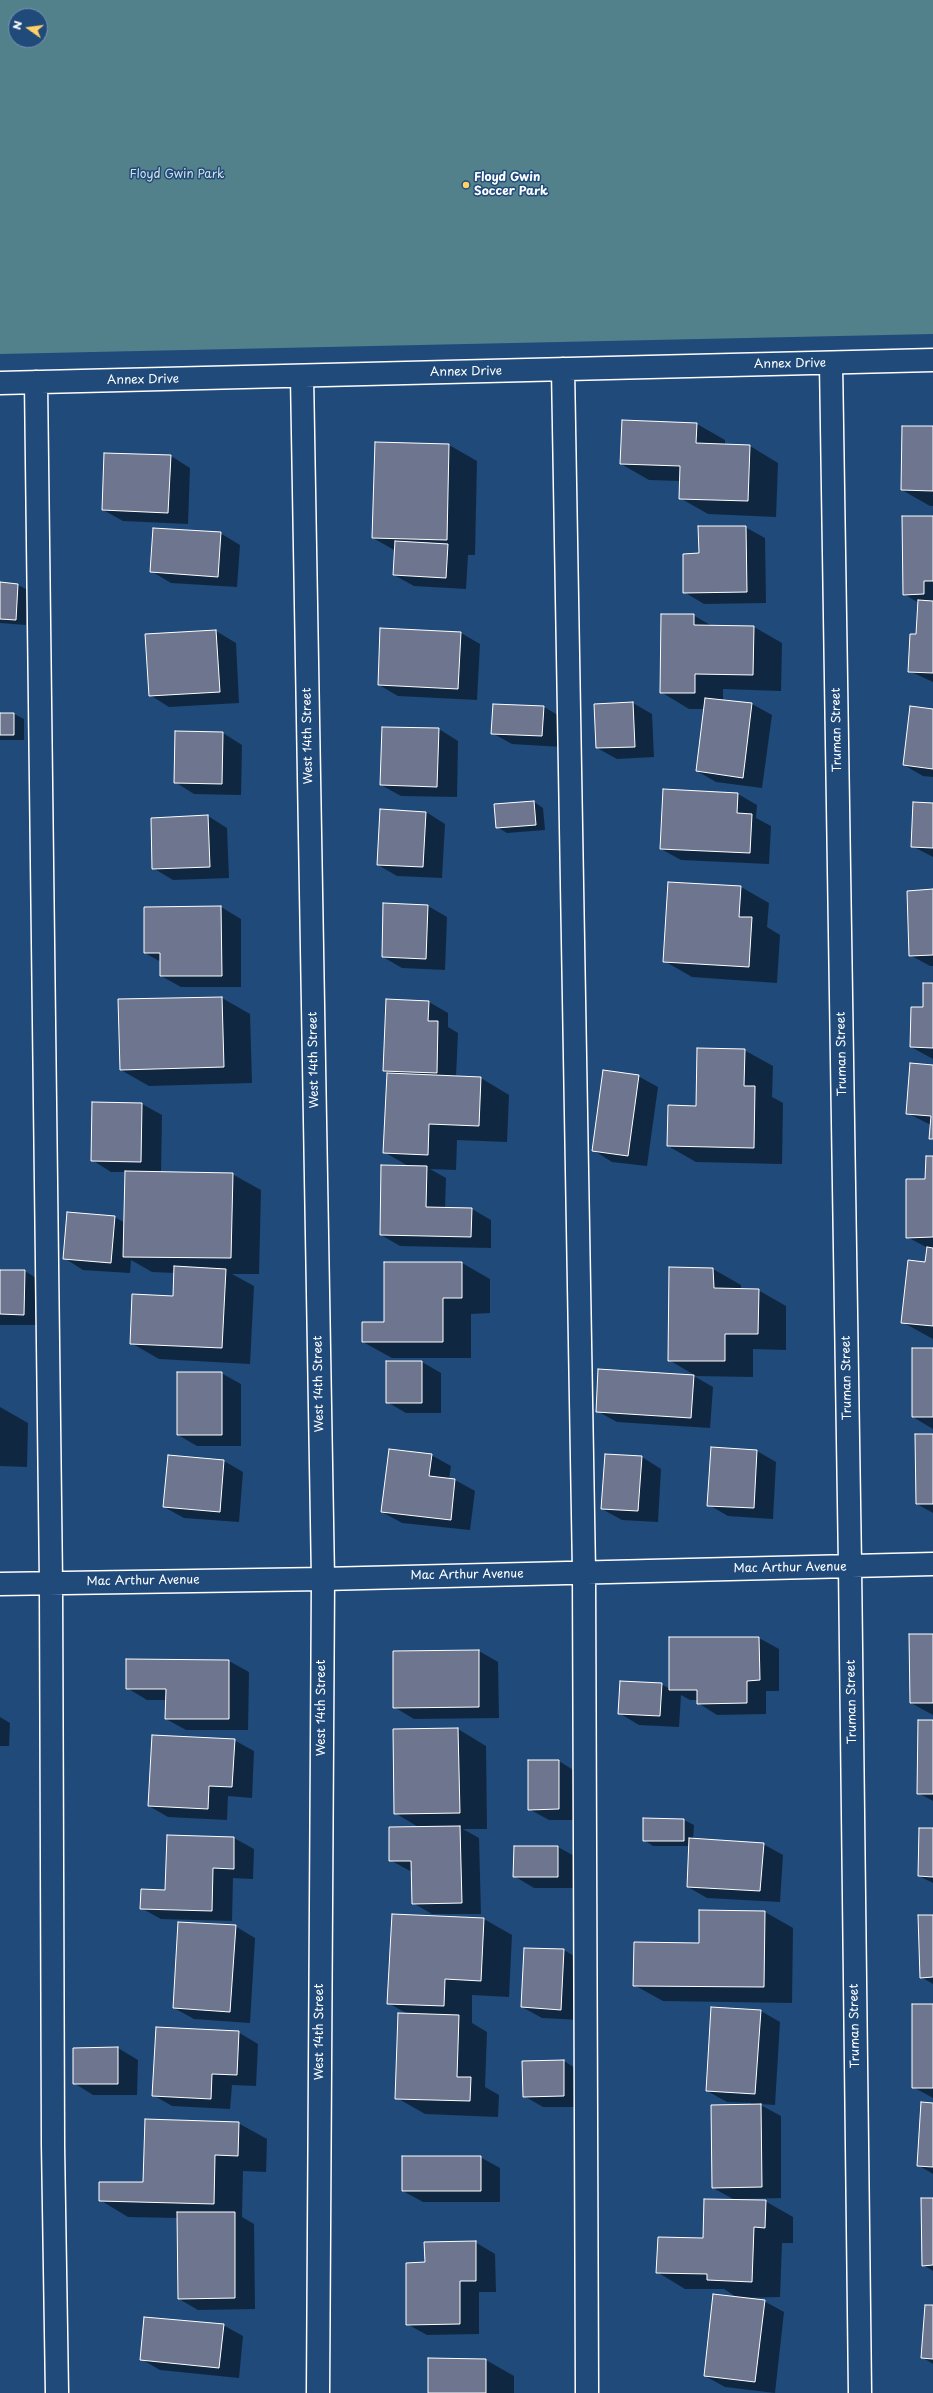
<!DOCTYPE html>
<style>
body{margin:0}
#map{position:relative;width:933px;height:2393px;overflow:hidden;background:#1f4a7a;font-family:"Playpen Sans",sans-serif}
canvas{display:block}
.north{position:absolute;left:8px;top:8px;width:40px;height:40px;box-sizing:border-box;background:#1f4a7a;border:1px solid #7992af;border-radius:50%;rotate:284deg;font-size:11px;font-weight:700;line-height:16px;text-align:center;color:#fff}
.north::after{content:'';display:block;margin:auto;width:14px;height:18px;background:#ffd166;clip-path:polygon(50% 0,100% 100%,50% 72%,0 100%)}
</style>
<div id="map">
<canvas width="933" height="2393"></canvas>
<div class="north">N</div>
</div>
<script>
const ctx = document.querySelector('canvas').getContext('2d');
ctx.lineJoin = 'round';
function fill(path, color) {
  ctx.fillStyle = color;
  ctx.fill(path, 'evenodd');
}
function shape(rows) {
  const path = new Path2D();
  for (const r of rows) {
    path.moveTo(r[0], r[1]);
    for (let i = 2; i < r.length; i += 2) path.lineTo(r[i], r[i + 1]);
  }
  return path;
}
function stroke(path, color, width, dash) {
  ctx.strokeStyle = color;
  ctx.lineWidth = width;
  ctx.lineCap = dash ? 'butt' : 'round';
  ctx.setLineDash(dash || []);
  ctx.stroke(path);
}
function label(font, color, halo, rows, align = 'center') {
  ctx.font = font + ' "Playpen Sans",sans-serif';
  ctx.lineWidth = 3;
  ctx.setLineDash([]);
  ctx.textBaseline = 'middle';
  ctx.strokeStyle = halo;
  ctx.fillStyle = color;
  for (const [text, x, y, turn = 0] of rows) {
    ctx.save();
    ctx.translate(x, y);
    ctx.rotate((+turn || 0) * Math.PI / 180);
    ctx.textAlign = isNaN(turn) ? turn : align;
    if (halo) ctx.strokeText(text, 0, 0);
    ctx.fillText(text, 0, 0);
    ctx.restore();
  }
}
fill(shape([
 [0,0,933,0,933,334,0,354],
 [16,16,40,16,40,40,16,40]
]), '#52818b');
fill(shape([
 [697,424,725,440,725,445,750,446,778,463,776,517,708,514,680,498,680,481,649,480,621,464],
 [933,427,933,506,930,506,902,490],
 [376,443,449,445,477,461,475,555,468,555,466,589,414,586,394,575,396,551,373,538],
 [171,456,190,468,188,524,123,521,103,510],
 [933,517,933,682,909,671,917,635,919,603,904,594],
 [745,527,765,538,766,603,704,604,684,592,700,554],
 [220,533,240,545,237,587,171,583,151,571],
 [0,583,18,585,28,590,26,625,0,623],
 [693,615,712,626,754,627,782,643,781,691,723,689,723,701,752,704,772,715,762,788,716,782,697,771,705,709,689,709,661,692],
 [216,631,236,643,239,703,169,707,150,695,146,635],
 [461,633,480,644,477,700,398,696,379,685],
 [633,703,652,714,654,757,617,759,597,748],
 [544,707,563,718,562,747,512,744,492,733],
 [933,710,933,777,923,776,904,765],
 [0,714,14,714,24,719,24,740,0,740],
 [439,729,458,741,457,797,401,796,381,785],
 [223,733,242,745,241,795,194,794,175,782],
 [738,794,757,805,756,818,771,826,769,864,681,860,661,849],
 [534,802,543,808,545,830,507,833,497,827],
 [933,804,933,857,912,846],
 [426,812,445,824,442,878,397,876,378,865],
 [208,816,227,828,229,878,173,880,153,868],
 [741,887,769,903,767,927,780,935,777,983,692,977,664,961],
 [933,890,933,966,930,966,910,955],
 [428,906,447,917,445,970,402,968,383,957],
 [221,907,241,919,241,987,181,987,161,976,161,962,145,953,145,908],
 [933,984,933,1059,911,1047],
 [222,998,250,1014,252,1083,149,1086,121,1070],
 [429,1002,448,1013,448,1027,458,1033,456,1077,481,1078,509,1095,507,1142,457,1140,456,1170,430,1169,446,1178,445,1208,472,1209,491,1220,491,1248,400,1246,381,1235,410,1167,384,1152,388,1073,384,1071],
 [744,1050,773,1066,772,1097,783,1103,782,1164,696,1162,668,1146],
 [933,1066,933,1140,930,1138,931,1125,907,1113],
 [638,1076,658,1087,647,1166,612,1162,593,1150],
 [93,1103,142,1104,162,1115,161,1173,232,1174,261,1190,259,1274,232,1274,254,1286,250,1364,159,1359,131,1343,174,1297,175,1273,152,1272,131,1260,130,1273,83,1270,64,1258,115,1217,125,1223,126,1172,111,1172,92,1160],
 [933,1157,933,1339,902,1322,926,1263,928,1248,907,1237],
 [462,1263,490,1279,490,1313,471,1314,471,1358,392,1358,363,1342],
 [670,1268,713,1269,741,1285,741,1290,758,1290,786,1306,786,1350,753,1349,753,1377,694,1376,713,1387,710,1428,617,1422,597,1411,599,1370,696,1376,669,1360],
 [0,1271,25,1271,44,1283,44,1325,0,1325],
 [933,1349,933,1429,913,1417],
 [422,1362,441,1373,441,1413,406,1413,387,1402],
 [221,1373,241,1384,241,1446,197,1446,178,1435],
 [0,1407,28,1423,27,1467,0,1466],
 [933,1435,933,1513,917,1504],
 [712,1448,757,1451,776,1462,773,1519,728,1516,709,1505],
 [431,1455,451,1466,449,1479,455,1480,475,1491,470,1530,402,1523,382,1512],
 [642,1457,661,1469,658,1522,622,1520,602,1509],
 [224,1461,243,1472,239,1522,184,1518,164,1507],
 [933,1635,933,1715,911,1703],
 [759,1638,779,1649,779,1691,766,1691,766,1714,717,1715,698,1703,698,1700,690,1700,681,1695,679,1727,639,1725,619,1713,661,1684,670,1689],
 [479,1651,498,1662,499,1718,414,1719,394,1707],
 [127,1660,229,1661,249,1672,248,1730,186,1730,166,1719,167,1700,147,1700,127,1688],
 [0,1717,10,1723,9,1746,0,1746],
 [933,1721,933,1801,918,1793],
 [458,1729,486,1746,487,1829,463,1829,479,1838,481,1914,432,1914,413,1903,412,1872,390,1860,420,1828,395,1813,394,1730],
 [234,1740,254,1751,252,1798,228,1796,227,1820,168,1817,149,1806],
 [559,1761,578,1773,578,1820,549,1820,529,1809],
 [644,1819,684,1820,694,1825,693,1840,763,1844,783,1855,780,1902,707,1898,688,1887,690,1846,653,1846,644,1840],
 [933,1829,933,1883,919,1876],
 [168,1836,234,1838,254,1849,253,1879,233,1878,232,1921,161,1919,141,1908,166,1891],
 [515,1847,558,1847,578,1858,577,1888,534,1888,514,1876],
 [765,1912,793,1928,792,2003,663,2001,634,1985,700,1944],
 [933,1916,933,1984,921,1977],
 [484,1919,512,1935,509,1997,472,1995,472,2023,487,2032,485,2087,499,2095,498,2117,425,2114,397,2098,408,2014,388,2003],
 [235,1926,255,1938,250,2023,194,2019,174,2008],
 [525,1949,564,1950,584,1962,581,2020,542,2018,522,2007],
 [933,2005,933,2098,913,2087],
 [761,2011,780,2022,775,2105,759,2104,781,2116,781,2198,739,2199,739,2201,765,2201,793,2217,793,2243,782,2243,780,2297,740,2298,764,2301,784,2312,775,2393,725,2387,705,2376,738,2298,724,2289,685,2289,657,2272,704,2239,735,2200,713,2188,751,2103,727,2102,707,2091],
 [238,2032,258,2044,256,2086,232,2085,230,2109,172,2106,153,2095],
 [118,2048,138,2060,137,2095,93,2095,74,2083,74,2049],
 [564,2061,583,2073,583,2107,543,2107,524,2096],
 [933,2104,933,2174,918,2165],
 [238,2123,267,2139,266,2172,243,2171,242,2217,254,2224,255,2309,198,2310,179,2299,178,2218,128,2217,100,2200,144,2183],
 [480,2157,500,2168,500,2202,423,2202,403,2191],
 [933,2199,933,2271,923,2265],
 [475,2242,495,2254,496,2292,479,2292,479,2334,427,2335,407,2324,426,2263],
 [933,2306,933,2364,922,2357],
 [223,2325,243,2336,239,2378,160,2370,141,2359],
 [429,2359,486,2360,514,2376,514,2393,429,2393]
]), '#0007');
const building = shape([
 [622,420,697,423,696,443,750,445,748,501,679,499,680,466,620,464,622,420],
 [902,426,933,426,933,491,901,490,902,426],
 [375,442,449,444,447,540,372,538,375,442],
 [104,453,171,455,168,513,102,510,104,453],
 [902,516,933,516,933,581,924,581,924,594,903,595,902,516],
 [698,526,746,526,747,592,683,593,683,554,699,553,698,526],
 [153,528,221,532,218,577,150,572,153,528],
 [395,541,448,544,446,578,393,575,395,541],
 [0,582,18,584,16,620,0,619,0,582],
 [918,600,933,601,933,673,908,672,910,634,916,634,918,600],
 [661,614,694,614,694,625,754,626,753,675,695,674,695,693,660,693,661,614],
 [380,628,461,632,458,689,378,685,380,628],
 [216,630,220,692,149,696,145,634,216,630],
 [705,698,752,703,743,778,696,771,705,698],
 [633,702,635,747,596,748,594,704,633,702],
 [493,704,544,706,542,736,491,734,493,704],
 [910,706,933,709,933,769,903,765,910,706],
 [0,713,14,713,14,735,0,735,0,713],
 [382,727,439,728,437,787,380,785,382,727],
 [175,731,223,732,222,784,174,783,175,731],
 [663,789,738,793,737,813,752,814,750,853,660,849,663,789],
 [534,801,536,825,496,828,494,804,534,801],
 [913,802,933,803,933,848,911,847,913,802],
 [380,809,426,812,423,867,377,865,380,809],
 [208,815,210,867,152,869,151,818,208,815],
 [668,882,741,886,739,917,752,917,749,967,663,962,668,882],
 [933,889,933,955,909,956,907,891,933,889],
 [383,903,428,905,426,959,382,957,383,903],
 [221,906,222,976,160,976,160,953,144,953,144,907,221,906],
 [923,983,933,983,933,1048,910,1047,911,1007,923,1007,923,983],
 [222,997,224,1067,120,1070,118,999,222,997],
 [386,999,429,1001,428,1021,438,1021,437,1073,383,1071,386,999],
 [697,1048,745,1049,744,1086,755,1086,754,1148,667,1146,668,1105,696,1106,697,1048],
 [910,1063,933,1065,933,1139,929,1139,931,1116,906,1114,910,1063],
 [603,1070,639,1075,628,1156,592,1151,603,1070],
 [387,1073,481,1077,479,1126,429,1124,428,1155,383,1153,387,1073],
 [92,1102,142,1103,141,1162,91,1161,92,1102],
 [926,1156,933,1156,933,1237,906,1238,906,1179,925,1179,926,1156],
 [381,1165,427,1166,426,1207,472,1208,471,1237,380,1235,381,1165],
 [125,1171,233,1173,231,1258,123,1257,125,1171],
 [67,1212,115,1216,111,1263,63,1259,67,1212],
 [927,1247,933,1248,933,1326,901,1323,908,1260,925,1262,927,1247],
 [384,1262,462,1262,462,1298,443,1298,443,1342,362,1342,362,1322,384,1322,384,1262],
 [174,1266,226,1269,222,1348,130,1344,132,1294,173,1296,174,1266],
 [669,1267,713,1268,714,1288,759,1289,758,1334,725,1334,725,1361,668,1361,669,1267],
 [0,1270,25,1270,24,1315,0,1314,0,1270],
 [912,1348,933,1348,933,1417,912,1417,912,1348],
 [386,1361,422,1361,422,1403,386,1403,386,1361],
 [598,1369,694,1375,691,1418,596,1412,598,1369],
 [177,1372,222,1372,222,1435,177,1435,177,1372],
 [915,1434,933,1434,933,1504,916,1504,915,1434],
 [711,1447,757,1450,754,1508,707,1506,711,1447],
 [389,1449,432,1454,429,1476,455,1479,451,1520,381,1512,389,1449],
 [605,1454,642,1456,638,1511,601,1509,605,1454],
 [168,1455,224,1460,220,1512,163,1507,168,1455],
 [909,1634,933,1634,933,1703,910,1703,909,1634],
 [669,1637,759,1637,760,1680,747,1681,747,1703,697,1704,697,1690,669,1690,669,1637],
 [479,1650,479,1707,393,1708,393,1651,479,1650],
 [126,1659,229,1660,229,1719,165,1719,166,1689,126,1689,126,1659],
 [620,1681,662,1683,660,1716,618,1714,620,1681],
 [918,1720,933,1720,933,1794,917,1794,918,1720],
 [458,1728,460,1813,394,1814,393,1729,458,1728],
 [152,1735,235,1739,232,1787,209,1786,208,1809,148,1806,152,1735],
 [528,1760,559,1760,559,1809,528,1810,528,1760],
 [643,1818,684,1819,684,1841,643,1841,643,1818],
 [460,1826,462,1903,412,1904,411,1861,389,1861,389,1827,460,1826],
 [919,1828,933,1828,933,1877,918,1876,919,1828],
 [167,1835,234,1837,234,1869,213,1868,212,1911,140,1909,141,1889,165,1890,167,1835],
 [689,1838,764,1843,760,1891,687,1887,689,1838],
 [514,1846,558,1846,558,1877,513,1877,514,1846],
 [699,1910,765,1911,764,1987,633,1986,634,1942,699,1943,699,1910],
 [392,1914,484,1918,481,1981,445,1979,444,2006,387,2004,392,1914],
 [918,1915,933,1915,933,1977,920,1978,918,1915],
 [178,1922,236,1925,230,2012,173,2008,178,1922],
 [524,1948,564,1949,561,2010,521,2007,524,1948],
 [912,2004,933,2004,933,2088,912,2088,912,2004],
 [711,2007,761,2010,755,2094,706,2091,711,2007],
 [398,2013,459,2015,457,2077,471,2077,470,2101,395,2099,398,2013],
 [156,2027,239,2031,237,2075,212,2074,211,2099,152,2096,156,2027],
 [118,2047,118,2084,73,2084,73,2048,118,2047],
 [564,2060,564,2096,523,2097,522,2061,564,2060],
 [921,2102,933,2103,933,2167,917,2166,921,2102],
 [761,2104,762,2187,712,2188,711,2105,761,2104],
 [145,2119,239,2122,238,2156,215,2155,214,2204,99,2201,99,2182,143,2182,145,2119],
 [402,2156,481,2156,481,2191,402,2191,402,2156],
 [921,2198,933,2198,933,2265,922,2266,921,2198],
 [704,2199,766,2200,765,2228,754,2227,752,2282,707,2280,707,2274,656,2273,658,2237,703,2238,704,2199],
 [177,2212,235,2212,235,2298,178,2299,177,2212],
 [476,2241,476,2281,460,2281,460,2324,406,2325,406,2263,425,2262,424,2242,476,2241],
 [713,2294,765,2300,755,2382,704,2376,713,2294],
 [925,2305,933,2305,933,2359,921,2358,925,2305],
 [144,2317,224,2324,219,2368,140,2360,144,2317],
 [428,2358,486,2359,486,2393,428,2393,428,2358]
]);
fill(building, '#6d758f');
stroke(building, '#fff', 1);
const minor = shape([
 [831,363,850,1566,860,2393],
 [563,369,584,1572,587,2393],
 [302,376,323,1579,318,2393],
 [36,382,51,1583,53,2145,57,2393],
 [0,383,933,360],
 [0,1584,323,1579,933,1564]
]);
stroke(minor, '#fff', 25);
stroke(minor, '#1f4a7a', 22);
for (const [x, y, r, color] of [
 [466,185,4,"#ffd166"]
]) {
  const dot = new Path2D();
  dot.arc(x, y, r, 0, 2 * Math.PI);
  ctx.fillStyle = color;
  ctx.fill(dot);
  stroke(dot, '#1f4a7a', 1.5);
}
label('12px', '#d4e0e2', '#1f4a7a', [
 ["Floyd Gwin Park",177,175]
]);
label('bold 12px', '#fff', '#1f4a7a', [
 ["Floyd Gwin",474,178],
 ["Soccer Park",474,192]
], 'left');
label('12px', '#fff', '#1f4a7a', [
 ["Annex Drive",790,364,-1],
 ["Annex Drive",466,372,-1],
 ["Annex Drive",143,380,-1],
 ["Truman Street",837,730,-91],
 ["West 14th Street",308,736,-91],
 ["Truman Street",842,1054,-91],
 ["West 14th Street",314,1060,-91],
 ["Truman Street",847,1378,-91],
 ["West 14th Street",319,1384,-91],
 ["Mac Arthur Avenue",790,1568,-1],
 ["Mac Arthur Avenue",467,1575,-1],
 ["Mac Arthur Avenue",143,1581,-1],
 ["Truman Street",852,1702,-91],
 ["West 14th Street",322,1708,-90],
 ["Truman Street",855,2026,-91],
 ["West 14th Street",320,2032,-90]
]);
</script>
